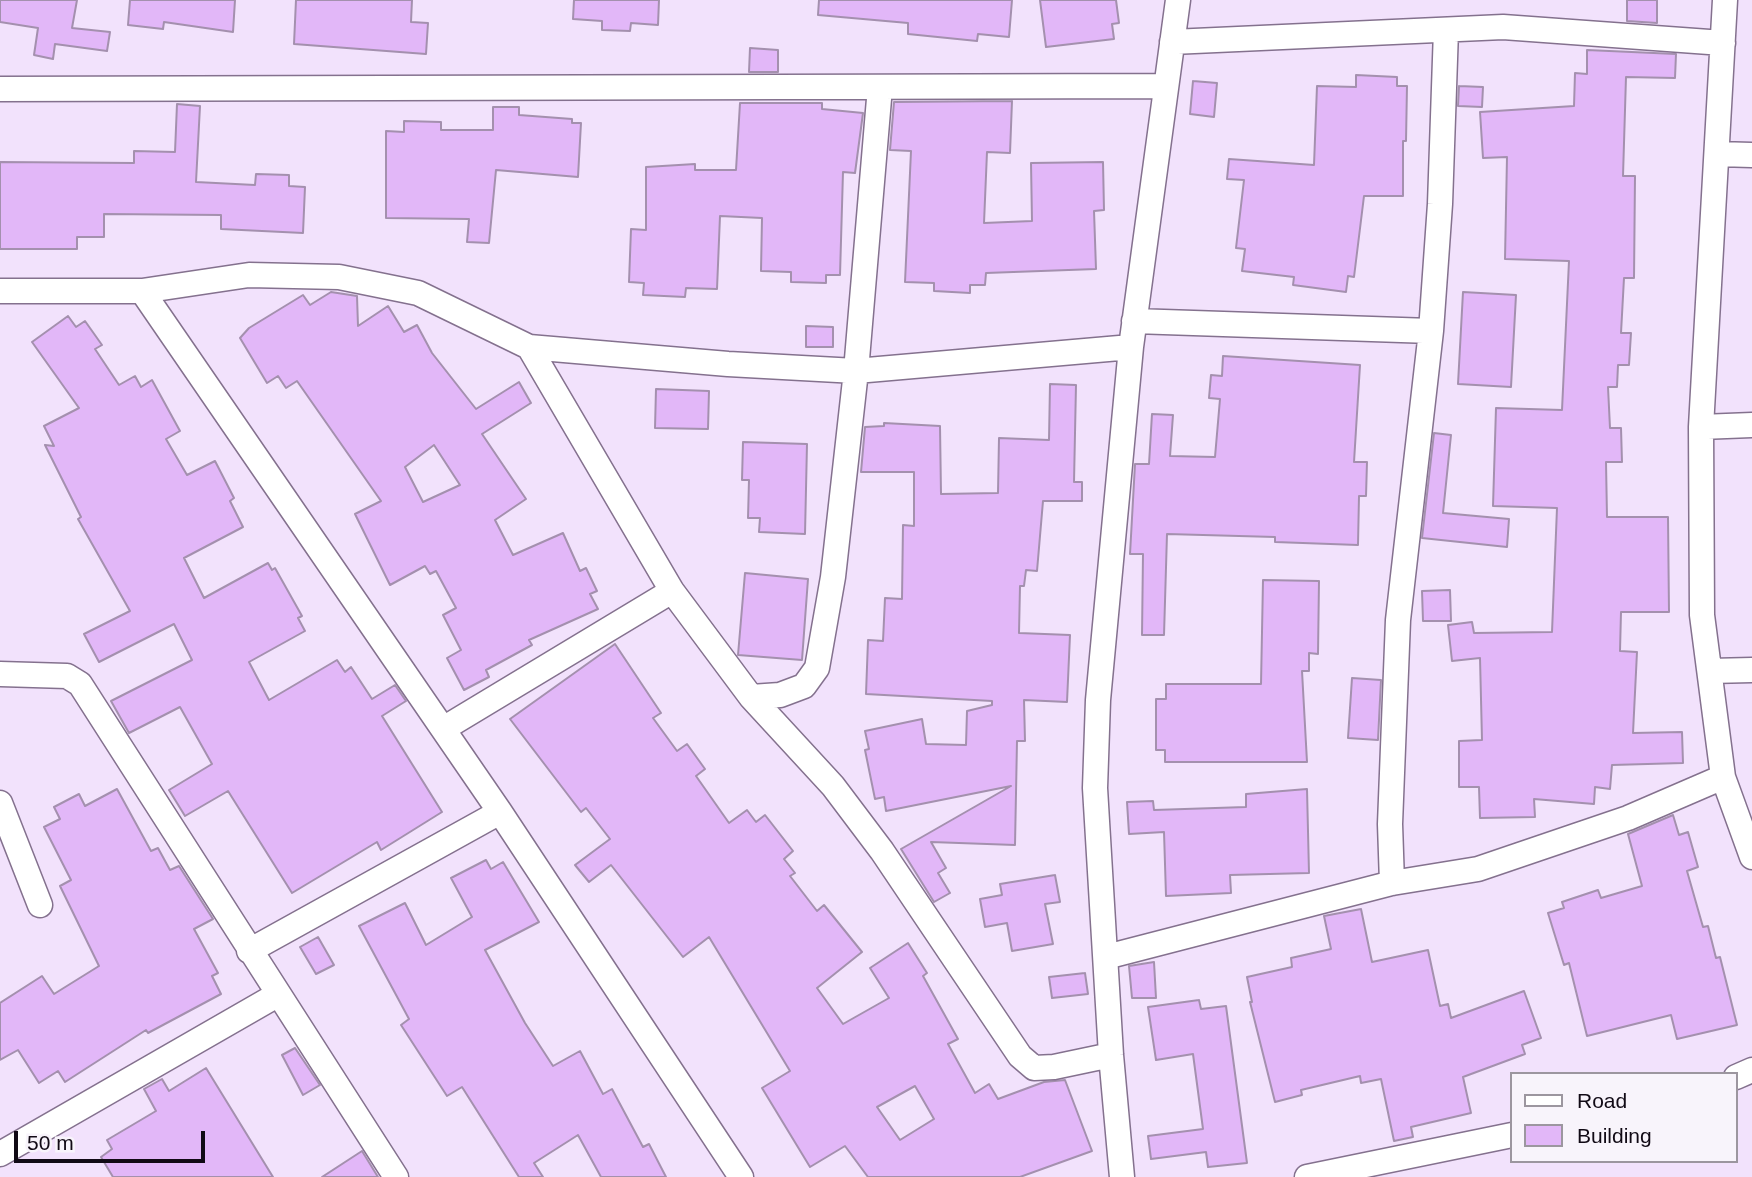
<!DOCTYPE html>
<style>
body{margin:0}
#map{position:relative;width:1752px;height:1177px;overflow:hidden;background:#f2e2fc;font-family:Helvetica,sans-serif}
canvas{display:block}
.legend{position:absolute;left:1510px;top:1072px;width:228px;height:91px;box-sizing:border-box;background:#f8f4fb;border:2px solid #9c969f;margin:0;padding:9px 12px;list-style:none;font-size:21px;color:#110a15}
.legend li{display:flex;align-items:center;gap:14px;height:35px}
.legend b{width:35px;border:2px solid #9c969f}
.scale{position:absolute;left:14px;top:1131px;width:191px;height:32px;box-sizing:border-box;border:4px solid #110a15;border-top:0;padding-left:9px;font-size:21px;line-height:24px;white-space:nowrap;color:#110a15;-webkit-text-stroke:5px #f8f4fb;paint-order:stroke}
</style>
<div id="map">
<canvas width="1752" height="1177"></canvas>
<ul class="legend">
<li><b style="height:9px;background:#fff"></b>Road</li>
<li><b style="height:19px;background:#e2b7f8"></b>Building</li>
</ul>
<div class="scale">50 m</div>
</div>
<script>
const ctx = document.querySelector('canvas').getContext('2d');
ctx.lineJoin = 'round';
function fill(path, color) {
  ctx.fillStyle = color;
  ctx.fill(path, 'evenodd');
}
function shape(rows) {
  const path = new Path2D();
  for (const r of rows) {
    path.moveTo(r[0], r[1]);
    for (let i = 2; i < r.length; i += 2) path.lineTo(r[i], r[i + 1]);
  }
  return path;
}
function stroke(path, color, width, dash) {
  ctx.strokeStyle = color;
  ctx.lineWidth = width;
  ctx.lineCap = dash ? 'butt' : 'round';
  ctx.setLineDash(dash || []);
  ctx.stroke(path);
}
const building = shape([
 [0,0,77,0,72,28,110,32,107,51,55,44,53,59,34,55,38,28,0,22,0,0],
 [130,0,235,0,233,32,164,22,163,29,128,25,130,0],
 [296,0,412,0,411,22,428,23,426,54,294,44,296,0],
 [574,0,659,0,658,25,631,23,630,31,602,30,602,21,573,19,574,0],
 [819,0,1012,0,1009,37,978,34,977,41,908,34,908,23,818,15,819,0],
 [1040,0,1116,0,1119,23,1112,24,1114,39,1046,47,1040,0],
 [1627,0,1657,0,1657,23,1627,21,1627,0],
 [750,48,778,50,778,72,749,72,750,48],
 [1587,50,1676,54,1675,78,1626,77,1623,176,1635,176,1634,278,1624,278,1621,333,1631,333,1629,365,1618,365,1617,387,1608,387,1610,428,1621,428,1622,462,1606,462,1607,517,1668,517,1669,612,1621,612,1620,651,1637,652,1633,733,1682,732,1683,763,1612,765,1610,789,1595,787,1594,804,1534,799,1535,817,1480,818,1479,787,1459,787,1459,741,1482,740,1480,658,1452,661,1448,625,1472,622,1474,633,1552,632,1557,508,1493,506,1496,408,1562,410,1569,261,1505,259,1507,157,1483,158,1480,112,1574,106,1575,73,1587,74,1587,50],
 [1356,75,1397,77,1397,86,1407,86,1406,141,1403,141,1403,196,1364,196,1354,277,1348,276,1346,292,1293,285,1294,277,1242,271,1245,249,1236,248,1244,180,1227,179,1229,159,1314,165,1317,86,1356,87,1356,75],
 [1193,81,1217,83,1214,117,1190,114,1193,81],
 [1459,86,1483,87,1482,107,1458,106,1459,86],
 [1012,101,1010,153,987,152,984,223,1032,221,1031,163,1103,162,1104,210,1094,211,1096,269,986,273,985,285,970,285,970,293,934,291,934,283,905,282,911,151,890,150,894,102,1012,101],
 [740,103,822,103,822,109,863,113,855,173,843,172,840,275,826,275,826,283,791,282,791,272,761,271,762,218,720,216,717,289,686,288,685,297,643,295,644,283,629,282,631,229,646,230,646,167,695,164,695,170,736,170,740,103],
 [177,104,200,106,196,182,255,185,256,174,289,175,289,186,305,187,303,233,221,229,221,215,104,214,104,237,77,237,77,249,0,249,0,162,134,163,134,151,175,152,177,104],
 [493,107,519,107,519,115,572,119,572,123,581,123,578,177,496,170,489,243,467,242,469,219,386,218,386,131,404,132,404,121,441,122,441,130,493,130,493,107],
 [331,292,357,296,358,326,388,306,404,332,417,325,432,353,476,409,519,382,531,403,482,434,526,499,495,520,513,555,563,533,580,571,586,568,597,591,590,594,598,609,529,640,532,645,486,670,489,677,464,690,447,658,461,650,443,615,456,608,436,571,430,574,425,566,390,585,355,514,381,501,297,381,286,388,278,376,267,383,240,338,249,328,303,295,310,305,331,292],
 [434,445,460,485,423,502,405,467,434,445],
 [1463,292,1516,295,1511,387,1458,384,1463,292],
 [68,316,76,327,85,321,102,345,95,349,119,385,135,376,141,387,152,380,180,431,166,439,187,475,215,461,234,498,230,501,243,527,184,558,204,598,268,563,272,570,275,568,302,616,298,618,305,631,249,662,269,700,337,660,345,672,351,667,372,699,395,685,406,701,382,716,442,812,381,850,377,842,292,893,228,791,185,816,169,790,212,764,180,707,129,733,111,701,192,660,174,624,99,662,84,634,130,611,78,519,81,517,45,445,54,446,44,426,79,408,32,342,68,316],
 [806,326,833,327,833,347,806,347,806,326],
 [1223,356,1360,365,1354,462,1367,462,1366,496,1359,496,1358,545,1275,542,1275,537,1167,534,1164,635,1142,635,1143,554,1130,554,1135,464,1149,464,1152,414,1173,415,1170,456,1215,457,1220,399,1209,398,1211,375,1222,376,1223,356],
 [1050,384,1076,385,1074,482,1082,482,1082,501,1043,501,1037,571,1026,570,1024,586,1020,586,1019,633,1070,635,1067,702,1024,700,1025,741,1017,741,1015,845,931,842,946,868,938,873,950,893,934,902,901,849,1011,786,886,811,884,797,875,799,865,750,869,749,865,731,922,719,926,744,966,745,967,711,992,705,992,701,866,694,868,640,883,641,885,598,902,599,903,525,914,526,914,472,861,472,865,427,884,426,884,423,940,426,941,494,998,493,999,438,1049,440,1050,384],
 [656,389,709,391,708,429,655,428,656,389],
 [1434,433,1451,435,1443,513,1509,519,1507,547,1422,538,1434,433],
 [743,442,807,444,805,534,759,532,760,518,748,518,749,480,742,480,743,442],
 [745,573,808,579,802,660,738,655,745,573],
 [1263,580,1319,581,1318,654,1309,653,1309,671,1302,671,1307,762,1165,762,1165,750,1156,750,1156,699,1166,699,1166,684,1261,684,1263,580],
 [1450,590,1451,621,1423,621,1422,591,1450,590],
 [615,644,661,713,653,718,677,751,687,744,705,769,696,776,729,823,747,810,756,822,765,815,793,851,784,859,795,873,790,876,817,911,824,905,862,952,817,988,843,1024,889,998,870,968,908,943,927,973,923,976,958,1039,948,1044,975,1093,989,1084,998,1099,1044,1082,1065,1080,1092,1151,1020,1177,868,1177,845,1146,810,1167,762,1088,790,1071,709,937,683,957,611,865,589,882,575,865,610,839,586,808,581,812,510,719,615,644],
 [915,1086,934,1119,900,1140,877,1107,915,1086],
 [1352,678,1381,680,1378,740,1348,738,1352,678],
 [117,789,151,851,158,848,170,870,179,866,213,919,194,929,218,973,212,976,221,994,148,1033,146,1030,65,1082,58,1071,39,1083,18,1050,0,1060,0,1003,42,976,54,994,99,966,60,886,71,880,44,827,60,819,54,807,79,794,85,806,117,789],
 [1307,789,1309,873,1230,875,1231,893,1166,896,1164,832,1129,834,1127,802,1153,801,1154,810,1246,807,1246,794,1307,789],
 [1673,815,1679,835,1688,832,1698,867,1687,871,1703,927,1708,926,1716,958,1720,957,1737,1025,1677,1039,1671,1015,1587,1036,1569,963,1564,965,1548,913,1564,908,1562,902,1598,890,1601,898,1642,886,1628,834,1673,815],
 [486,860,491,869,503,862,539,922,485,950,525,1023,553,1066,580,1051,603,1094,612,1089,643,1147,649,1144,666,1177,601,1177,578,1135,534,1163,543,1177,519,1177,462,1087,447,1096,401,1025,409,1019,359,926,405,903,426,945,472,917,451,878,486,860],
 [1055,875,1060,902,1045,904,1053,944,1012,951,1007,923,985,927,980,899,1002,895,1000,884,1055,875],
 [1361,909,1372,962,1428,950,1440,1006,1448,1004,1451,1018,1524,991,1541,1038,1522,1045,1525,1054,1463,1077,1471,1113,1411,1127,1413,1137,1394,1141,1381,1079,1361,1083,1360,1076,1301,1090,1302,1095,1275,1102,1250,1002,1252,1002,1247,977,1292,967,1291,958,1331,949,1324,916,1361,909],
 [318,937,334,965,316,974,300,947,318,937],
 [1154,962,1156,998,1132,998,1129,966,1154,962],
 [1085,973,1088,994,1052,998,1049,977,1085,973],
 [1199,1000,1201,1009,1226,1006,1247,1163,1208,1167,1206,1152,1151,1159,1148,1136,1203,1129,1193,1054,1156,1060,1148,1007,1199,1000],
 [295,1048,320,1085,303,1095,282,1055,295,1048],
 [206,1068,273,1177,113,1177,101,1157,112,1149,107,1140,156,1111,144,1089,162,1079,169,1091,206,1068],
 [362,1151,378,1177,322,1177,362,1151]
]);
fill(building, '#e2b7f8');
stroke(building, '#a490ae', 2);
const street = shape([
 [1725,0,1701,427,1702,615,1723,777,1752,857],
 [1172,42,1503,27,1723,43],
 [0,89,1166,86],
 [1717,154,1752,155],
 [0,291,142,291,249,275,339,277,418,293,529,347,728,364,856,371,1131,347],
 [142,291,500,812,741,1177],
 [1134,321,1431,331],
 [529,347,672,591,751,697,833,786,882,851,1020,1056,1034,1068,1054,1067,1111,1055],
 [1701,427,1752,425],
 [1710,671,1752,670],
 [0,674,67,676,80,684,396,1177],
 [751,697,780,695,804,686,817,668,833,577,856,371,880,87],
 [443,729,672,591],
 [0,803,40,905],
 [1392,883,1390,824,1398,620,1431,331,1440,204,1446,30],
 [249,951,500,812],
 [1106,957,1392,883,1478,869,1628,818,1723,777],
 [1736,1077,1752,1070],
 [0,1154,277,995],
 [1122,1177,1111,1055,1095,788,1098,700,1131,347,1178,0],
 [1307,1177,1512,1135]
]);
stroke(street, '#84718e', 27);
stroke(street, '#fff', 24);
</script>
